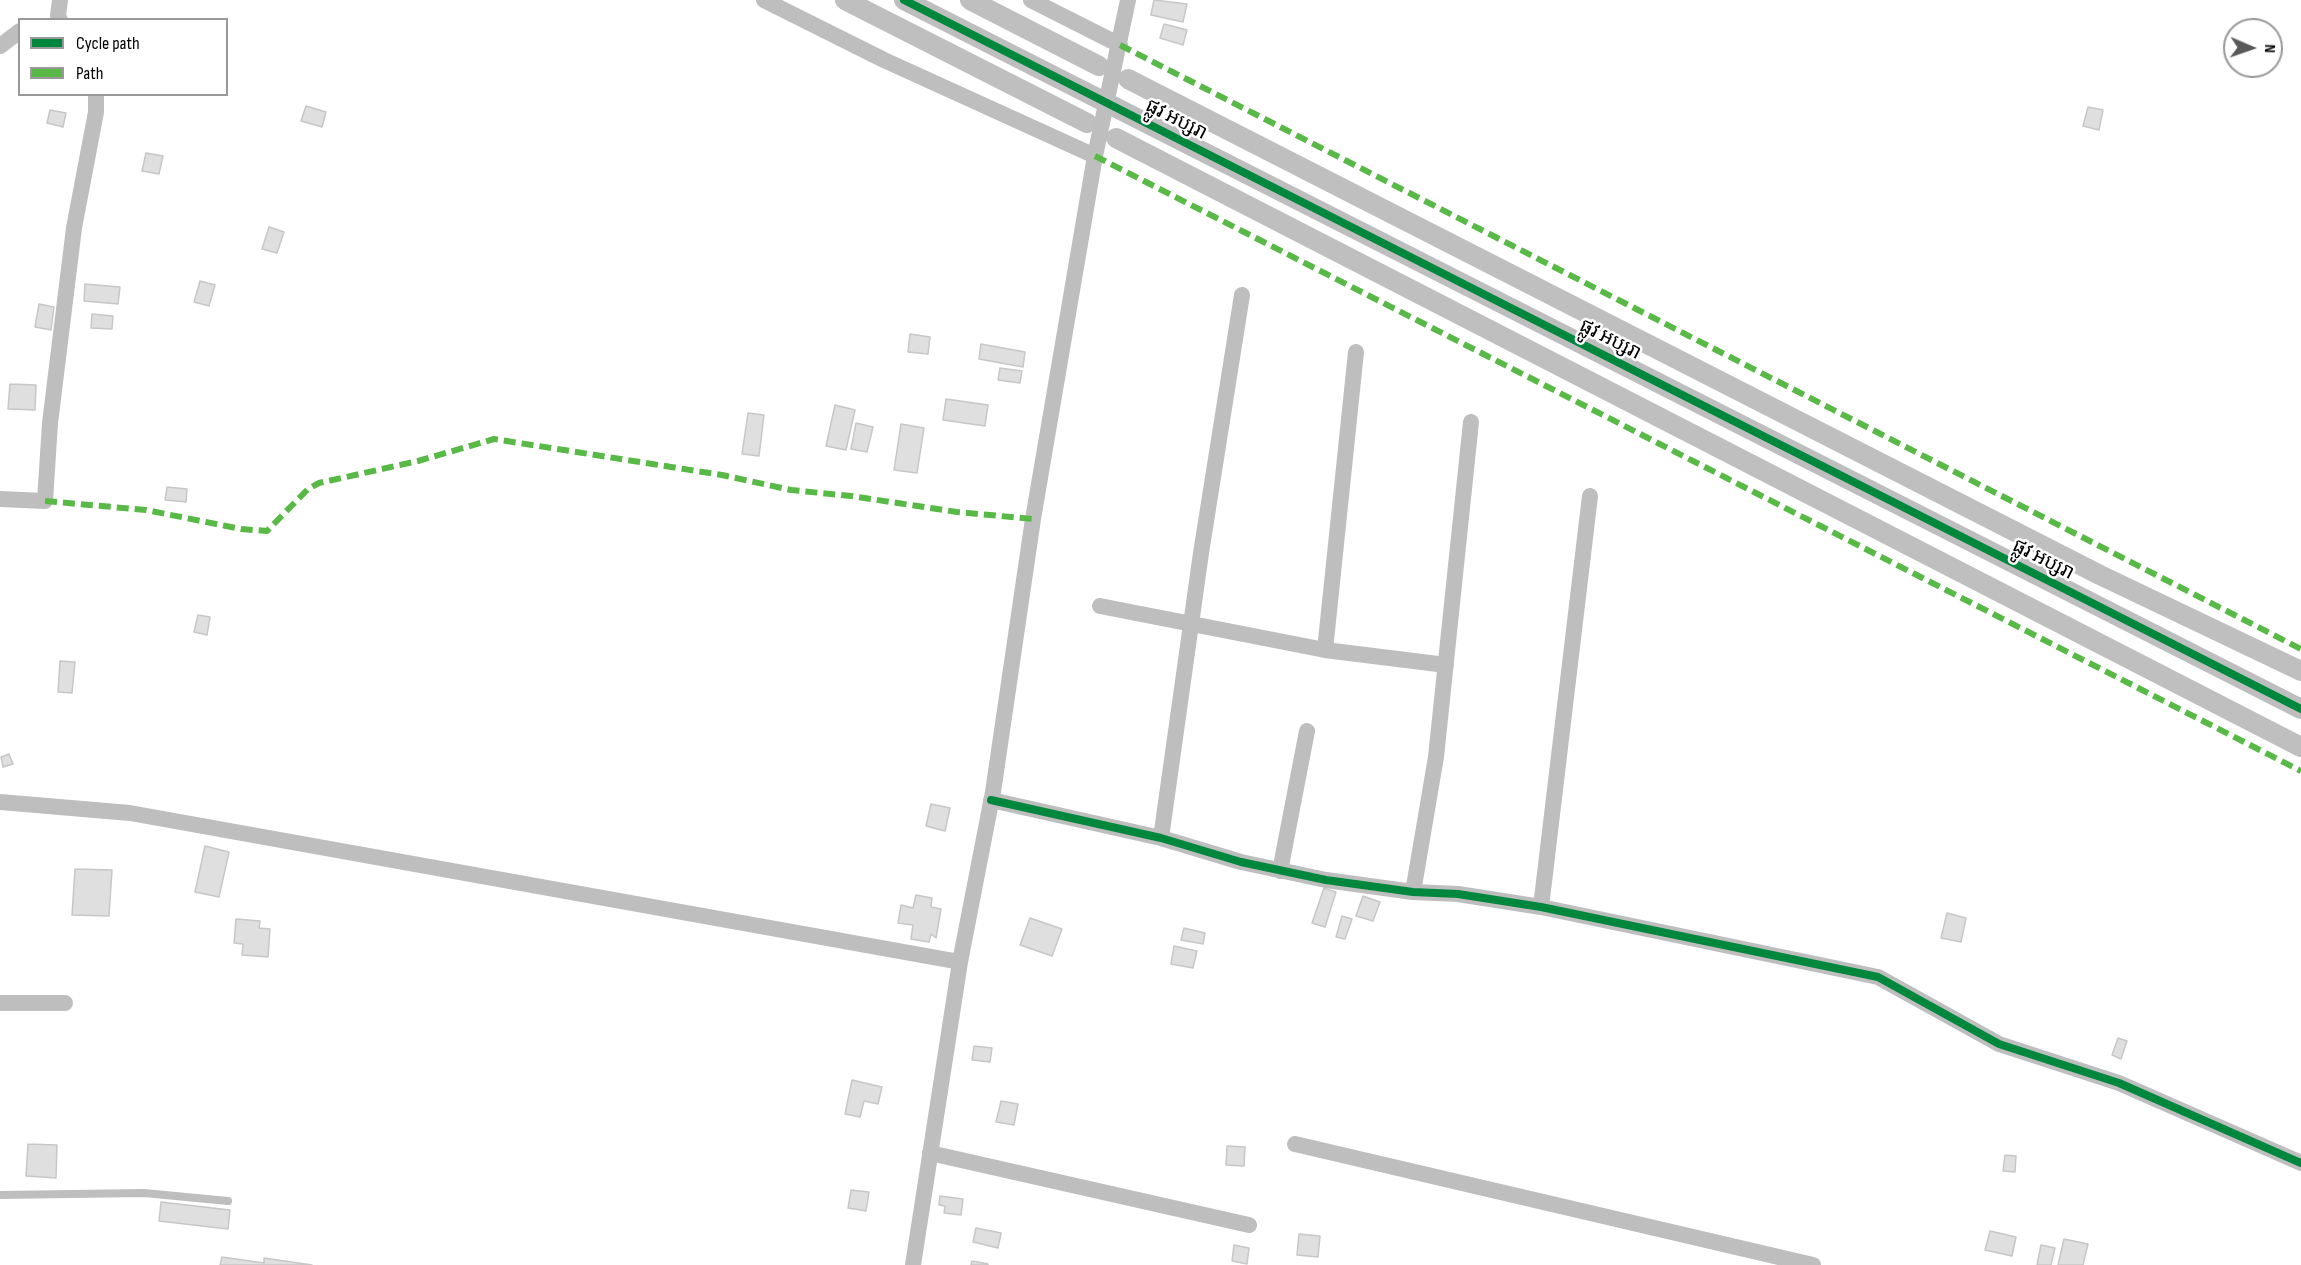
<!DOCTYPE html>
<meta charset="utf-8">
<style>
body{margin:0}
#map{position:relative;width:2301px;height:1265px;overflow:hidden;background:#fff;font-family:"Sofia Sans Condensed",sans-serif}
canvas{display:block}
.legend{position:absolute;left:18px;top:18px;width:210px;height:78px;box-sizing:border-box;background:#fff;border:2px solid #999;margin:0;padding:8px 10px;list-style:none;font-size:18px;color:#000}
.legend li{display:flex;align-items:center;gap:12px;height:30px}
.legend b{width:30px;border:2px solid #999}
.north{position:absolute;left:2223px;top:18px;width:60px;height:60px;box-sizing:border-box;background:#fff;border:2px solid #999;border-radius:50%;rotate:92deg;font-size:16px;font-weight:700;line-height:24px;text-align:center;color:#000}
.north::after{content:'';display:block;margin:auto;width:21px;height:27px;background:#595959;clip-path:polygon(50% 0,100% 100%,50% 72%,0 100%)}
</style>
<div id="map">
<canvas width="2301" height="1265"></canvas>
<ul class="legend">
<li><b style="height:8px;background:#00873e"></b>Cycle path</li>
<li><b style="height:8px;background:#58b947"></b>Path</li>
</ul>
<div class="north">N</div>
</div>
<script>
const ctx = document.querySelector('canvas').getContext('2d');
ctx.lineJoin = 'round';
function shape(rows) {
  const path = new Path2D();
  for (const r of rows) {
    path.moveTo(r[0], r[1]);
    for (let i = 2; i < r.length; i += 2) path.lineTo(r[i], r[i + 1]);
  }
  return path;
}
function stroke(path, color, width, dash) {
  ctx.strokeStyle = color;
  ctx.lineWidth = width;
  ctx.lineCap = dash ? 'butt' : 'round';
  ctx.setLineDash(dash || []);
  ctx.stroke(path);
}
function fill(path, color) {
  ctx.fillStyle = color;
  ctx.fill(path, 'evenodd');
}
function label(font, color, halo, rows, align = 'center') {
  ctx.font = font + ' "Sofia Sans Condensed","Noto Sans Khmer",sans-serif';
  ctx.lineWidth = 5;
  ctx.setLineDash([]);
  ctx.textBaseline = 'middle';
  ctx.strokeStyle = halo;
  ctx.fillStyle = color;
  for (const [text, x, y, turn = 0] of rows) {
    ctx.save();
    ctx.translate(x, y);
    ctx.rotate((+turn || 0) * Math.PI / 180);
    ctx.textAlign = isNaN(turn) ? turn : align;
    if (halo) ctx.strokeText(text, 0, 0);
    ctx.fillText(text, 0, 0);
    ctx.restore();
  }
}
stroke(shape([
 [845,0,1087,123],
 [970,0,1099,66],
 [1128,79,2100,575,2301,671],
 [1116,138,2301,747]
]), '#bfbfbf', 20);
const building = shape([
 [1154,0,1187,4,1183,22,1151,15,1154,0],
 [1164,24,1187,30,1183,45,1160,38,1164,24],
 [306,106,326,112,322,127,301,121,306,106],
 [2088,107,2103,110,2099,130,2083,126,2088,107],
 [50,110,66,113,63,127,47,123,50,110],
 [146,153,163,156,159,174,142,171,146,153],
 [269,227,284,232,277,253,262,249,269,227],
 [200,281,215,285,209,306,194,302,200,281],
 [85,284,120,287,118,304,84,301,85,284],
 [39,304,54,307,51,330,35,327,39,304],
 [92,314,113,316,112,329,91,328,92,314],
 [910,334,930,337,928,354,908,352,910,334],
 [981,344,1025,352,1023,367,979,359,981,344],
 [1000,368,1022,371,1020,383,998,380,1000,368],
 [10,384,36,385,35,410,8,409,10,384],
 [946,399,988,405,985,426,943,420,946,399],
 [835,405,855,410,846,450,826,446,835,405],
 [748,413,764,415,759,456,742,454,748,413],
 [856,423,873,427,867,452,851,449,856,423],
 [901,424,924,428,917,473,894,470,901,424],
 [167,487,187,489,186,502,165,500,167,487],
 [198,615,210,617,207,635,194,632,198,615],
 [60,661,75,662,72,693,58,692,60,661],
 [9,754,13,764,3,767,1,757,9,754],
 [931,804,950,808,945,831,926,826,931,804],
 [205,846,229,852,219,897,195,892,205,846],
 [75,869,112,870,109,916,72,915,75,869],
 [1324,888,1336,892,1325,927,1312,923,1324,888],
 [916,895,932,898,931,907,941,909,936,938,931,934,929,942,911,939,913,925,898,923,901,905,913,908,916,895],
 [1363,896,1380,902,1373,921,1356,916,1363,896],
 [1947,913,1966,918,1961,942,1941,938,1947,913],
 [1342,916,1352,919,1345,939,1336,937,1342,916],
 [1030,918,1062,929,1052,956,1020,945,1030,918],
 [236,919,260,921,259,928,270,929,268,957,242,955,243,944,234,943,236,919],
 [1184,928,1205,933,1203,944,1181,940,1184,928],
 [1174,946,1197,951,1193,968,1171,964,1174,946],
 [2118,1038,2127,1041,2121,1059,2112,1055,2118,1038],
 [974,1046,992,1048,990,1062,972,1060,974,1046],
 [852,1080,882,1087,878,1104,864,1101,860,1117,845,1114,852,1080],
 [1001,1101,1018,1104,1014,1125,996,1122,1001,1101],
 [28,1144,57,1145,56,1178,26,1176,28,1144],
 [1227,1146,1245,1147,1244,1166,1226,1165,1227,1146],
 [2005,1155,2016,1156,2015,1172,2003,1171,2005,1155],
 [851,1190,869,1192,866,1211,848,1208,851,1190],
 [940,1196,963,1199,961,1215,944,1213,945,1206,939,1205,940,1196],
 [161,1202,230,1210,228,1229,159,1221,161,1202],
 [976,1228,1001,1233,998,1248,973,1242,976,1228],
 [1990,1231,2016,1237,2012,1256,1985,1250,1990,1231],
 [1299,1234,1320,1236,1318,1257,1297,1255,1299,1234],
 [2064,1239,2088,1244,2083,1265,2058,1265,2064,1239],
 [1234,1245,1249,1248,1247,1264,1232,1261,1234,1245],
 [2041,1245,2055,1248,2051,1265,2037,1265,2041,1245],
 [222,1257,264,1263,264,1258,312,1265,220,1265,222,1257],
 [972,1261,988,1264,988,1265,971,1265,972,1261]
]);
fill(building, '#dfdfdf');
stroke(building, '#c7c7c7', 1.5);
stroke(shape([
 [0,1195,144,1193,228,1201]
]), '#bebebe', 8);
stroke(shape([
 [60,0,58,16,60,20],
 [764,0,884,60,1095,156],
 [1031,0,1120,45],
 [0,46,20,31],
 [0,499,45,501,50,423,74,228,96,112,96,94],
 [1100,606,1325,650,1446,665],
 [1325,650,1356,352],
 [991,800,1161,838,1241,862,1326,880,1413,892,1458,894,1541,907,1878,977,1999,1044,2119,1083,2301,1163],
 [0,802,130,813,960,962],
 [1161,838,1201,553,1242,295],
 [1280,871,1307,731],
 [1413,892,1436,757,1471,422],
 [1541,907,1590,496],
 [0,1003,65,1003],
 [1295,1144,1813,1265],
 [930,1153,1249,1225],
 [913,1265,960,962,993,792,1033,519,1095,156,1128,0]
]), '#bebebe', 16);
stroke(shape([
 [904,0,2301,709]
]), '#bebebe', 20);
stroke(shape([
 [1120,45,2301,649],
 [1095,156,2301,771],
 [45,501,146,510,241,529,267,531,308,489,319,483,418,461,494,439,722,475,791,490,851,496,957,512,1033,519]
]), '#58b947', 6, [12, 6]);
stroke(shape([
 [904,0,2301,709],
 [991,800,1161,838,1241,862,1326,880,1413,892,1458,894,1541,907,1878,977,1999,1044,2119,1083,2301,1163]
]), '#00873e', 8);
label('20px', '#000', '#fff', [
 ["ផ្លូវ អប្សរា",1176,120,27],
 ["ផ្លូវ អប្សរា",1610,340,27],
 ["ផ្លូវ អប្សរា",2043,560,27]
]);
</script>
